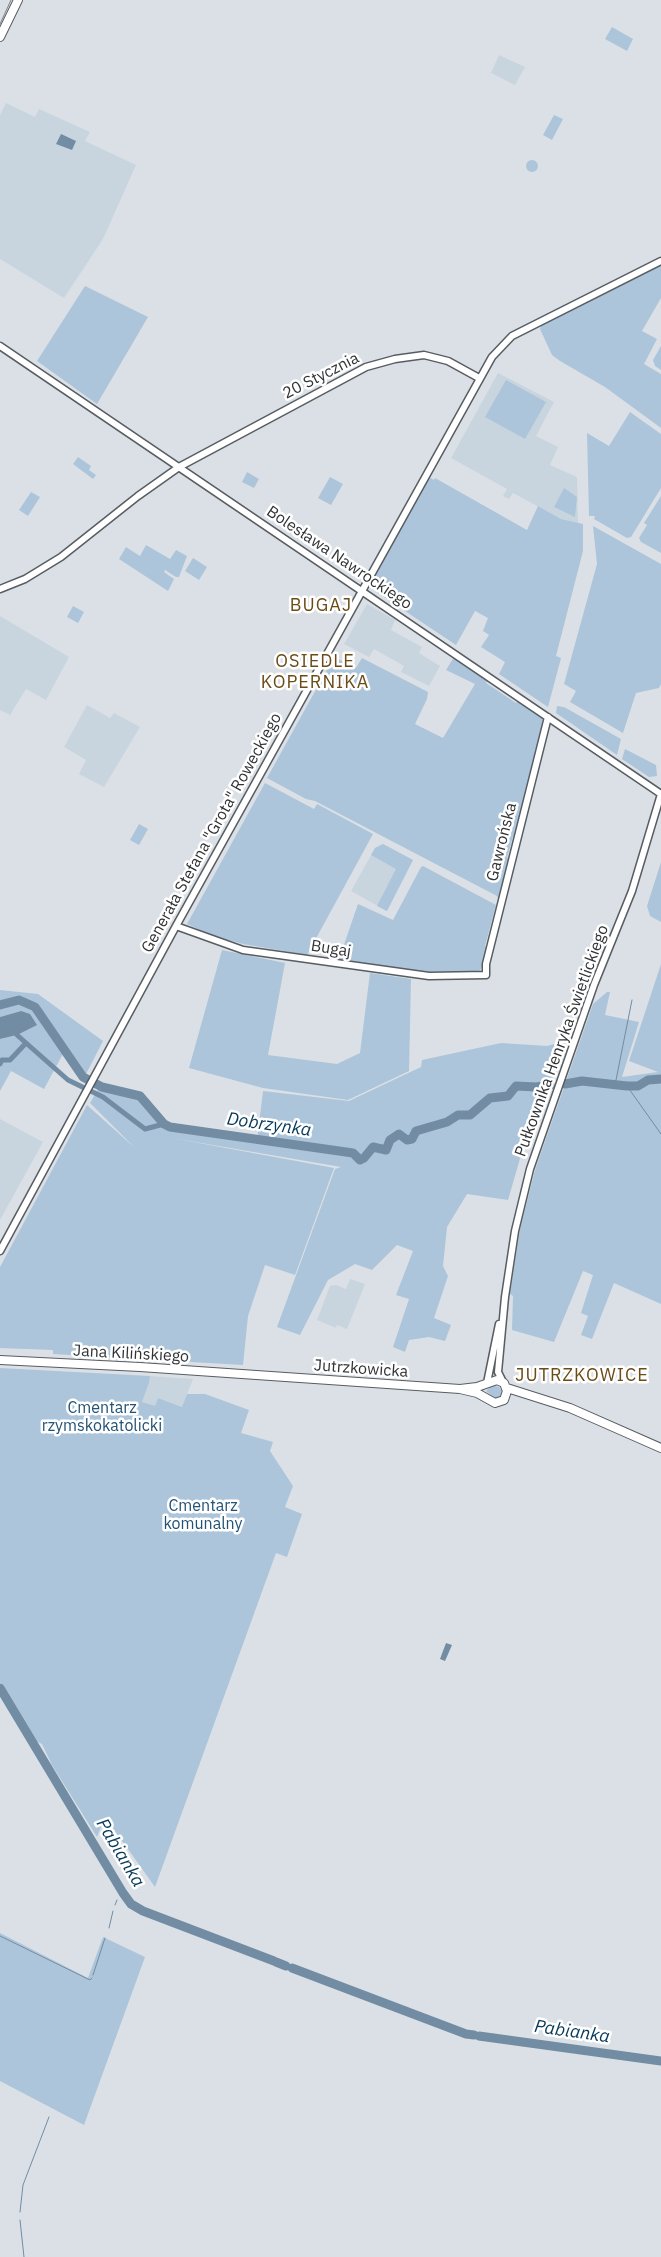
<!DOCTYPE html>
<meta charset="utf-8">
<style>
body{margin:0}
canvas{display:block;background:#dae0e5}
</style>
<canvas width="661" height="2257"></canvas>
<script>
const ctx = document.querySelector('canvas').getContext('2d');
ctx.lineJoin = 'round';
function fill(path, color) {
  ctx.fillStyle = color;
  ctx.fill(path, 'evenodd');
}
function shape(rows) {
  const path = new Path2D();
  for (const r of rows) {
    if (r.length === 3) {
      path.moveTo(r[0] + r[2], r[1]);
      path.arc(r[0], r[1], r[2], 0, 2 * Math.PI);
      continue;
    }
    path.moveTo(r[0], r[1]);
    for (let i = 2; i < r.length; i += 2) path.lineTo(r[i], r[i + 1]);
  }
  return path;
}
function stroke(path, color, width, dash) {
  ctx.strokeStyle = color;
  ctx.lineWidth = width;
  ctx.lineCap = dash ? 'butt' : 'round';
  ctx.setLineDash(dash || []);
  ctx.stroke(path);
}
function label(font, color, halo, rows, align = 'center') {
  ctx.font = font + ' "IBM Plex Sans",sans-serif';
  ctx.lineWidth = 5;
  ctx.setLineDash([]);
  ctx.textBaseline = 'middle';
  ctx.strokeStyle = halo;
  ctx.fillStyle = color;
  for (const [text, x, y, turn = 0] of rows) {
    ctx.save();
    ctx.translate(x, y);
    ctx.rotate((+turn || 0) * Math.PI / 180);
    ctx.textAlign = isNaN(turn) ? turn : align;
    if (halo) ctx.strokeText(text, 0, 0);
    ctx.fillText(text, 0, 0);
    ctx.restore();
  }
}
fill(shape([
 [499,55,525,67,515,85,491,73],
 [6,103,35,117,39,109,90,132,85,141,136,165,103,239,64,298,0,259,0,115],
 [498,373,554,402,536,436,558,447,550,465,577,477,578,523,561,519,513,493,509,499,503,496,507,489,451,458],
 [367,604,395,620,391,630,422,647,419,653,440,666,429,686,401,672,404,666,374,649,369,657,344,644],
 [0,616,69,657,46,700,26,689,10,715,0,710],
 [87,705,110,718,114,713,140,727,104,787,79,774,86,760,64,747],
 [383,844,413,860,387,911,351,891,375,848],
 [0,1119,43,1142,0,1220],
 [350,1279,365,1284,347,1329,337,1325,336,1328,317,1320,330,1286,336,1285,346,1289],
 [150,1376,193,1379,182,1407,158,1398,155,1407,142,1402,149,1383]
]), '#c8d5df');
fill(shape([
 [612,27,633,39,627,51,605,39],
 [554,115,563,119,552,140,543,135],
 [532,166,6],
 [661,263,661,298,642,331,657,339,644,364,661,374,661,428,605,387,560,361,552,355,540,329,542,324],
 [85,286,148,317,97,404,37,361],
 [661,346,661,370,655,366,653,360],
 [506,380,546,402,525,439,485,417],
 [630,412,661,434,661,488,631,537,627,538,594,519,595,516,589,516,587,433,609,446],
 [78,457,91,466,89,470,96,475,93,479,73,464],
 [247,472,259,479,254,488,242,482],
 [330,477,343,484,331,505,318,498],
 [429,477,434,480,435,478,527,530,538,506,561,519,583,524,583,551,556,656,561,658,548,707,499,674,505,662,481,647,489,635,483,631,488,618,475,611,456,645,375,591,378,587,371,582],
 [564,488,577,497,575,517,554,507],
 [31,492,40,497,28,516,19,510],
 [661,496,661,553,641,542,639,538,647,525,644,523],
 [593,526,661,564,661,684,659,688,636,693,623,733,570,702,576,691,564,684,597,564],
 [146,545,170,559,176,550,187,556,179,577,176,577,165,570,164,572,174,579,168,591,119,559,126,547,140,556],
 [193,558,207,567,199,580,185,571],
 [73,606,84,612,78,623,67,617],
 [334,657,356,668,362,658,428,692,427,699,415,724,443,738,475,684,446,670,454,657,488,680,486,683,516,703,519,700,542,718,543,722,516,837,513,836,507,858,510,859,499,902,497,896,315,801,306,799,267,778],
 [557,706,564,707,621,739,617,755,556,713],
 [625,749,656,765,657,776,649,777,622,759],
 [265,783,314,809,317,804,373,834,307,955,243,944,213,936,187,924],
 [139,824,148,829,139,845,130,840],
 [383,844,413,860,387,911,377,906,396,869,371,855,375,848],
 [661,862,661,922,650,916,647,906],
 [423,866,496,905,485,946,488,947,481,969,477,973,430,973,339,959,358,904,393,920,421,867],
 [222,950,285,963,268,1055,337,1064,360,1053,370,973,411,979,409,1071,348,1100,263,1088,189,1068],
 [661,964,661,1304,614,1283,592,1339,581,1335,588,1316,581,1313,593,1275,583,1271,554,1342,512,1330,513,1296,510,1294,520,1229,535,1170,593,1004,607,992,610,992,605,1015,639,1022,622,1077,658,1072,629,1061],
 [0,990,38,994,103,1041,85,1076,54,1034,65,1050,44,1089,11,1071,0,1091,0,1039,17,1035,21,1011,0,1017],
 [561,1042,552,1068,553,1078,548,1093,540,1098,526,1138,508,1200,467,1194,447,1227,443,1266,448,1276,434,1318,451,1325,445,1341,429,1337,409,1340,405,1352,393,1347,409,1299,396,1295,413,1251,397,1245,372,1270,355,1264,328,1280,300,1335,277,1327,335,1169,341,1167,172,1138,334,1168,295,1275,265,1265,248,1316,243,1365,53,1354,53,1350,0,1348,0,1267,87,1105,135,1148,90,1103,98,1089,139,1099,167,1130,257,1141,263,1091,349,1101,421,1067,422,1060,501,1043,547,1046],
 [0,1368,150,1376,149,1383,142,1402,155,1406,158,1398,182,1407,187,1394,205,1394,249,1410,241,1433,273,1442,270,1451,293,1486,285,1507,302,1514,287,1557,276,1553,155,1887,105,1817,97,1837,52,1765,42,1744,36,1741,0,1682],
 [492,1385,499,1387,504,1393,503,1397,495,1399,486,1391],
 [0,1933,88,1978,103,1937,145,1957,84,2125,0,2081]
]), '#adc5da');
fill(shape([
 [61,134,76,141,72,150,56,144],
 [21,1011,30,1014,37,1025,17,1035,0,1039,0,1017],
 [446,1643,452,1645,445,1661,440,1659]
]), '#728ca3');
stroke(shape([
 [615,1085,632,1000],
 [627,1086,661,1134],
 [115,1905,117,1900],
 [109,1928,113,1911],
 [0,1936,90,1980,92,1978],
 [93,1975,105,1938],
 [20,2212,23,2185,49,2117],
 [20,2220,24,2257]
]), '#728ca3', 1);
stroke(shape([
 [17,1035,68,1080,103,1097,145,1129,164,1124],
 [0,1064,2,1060,10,1060,26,1043]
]), '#728ca3', 5);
stroke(shape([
 [0,1005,19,1000,35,1007,83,1077,102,1087,140,1096,164,1124,170,1127,353,1153,360,1160,364,1158,373,1147,386,1150,390,1140,399,1134,407,1140,412,1139,416,1131,447,1122,458,1115,470,1115,490,1098,508,1096,516,1086,536,1087,550,1085],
 [565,1084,582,1081,627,1086,638,1086,648,1080,661,1079],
 [0,1688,123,1893,131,1904,143,1911,274,1961],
 [276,1962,286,1966],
 [292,1968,466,2034,474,2035],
 [479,2036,661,2061]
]), '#728ca3', 9);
const tertiary = shape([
 [0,346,661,794],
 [0,589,25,579,61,557,138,496,179,467,366,367,395,359,424,355,448,361,479,378],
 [176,926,243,950,429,976,486,975,486,964,548,717],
 [0,1251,176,926,492,357,512,336,661,261],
 [503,1382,498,1372,505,1297,515,1231,530,1169,594,985,632,891,661,794],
 [487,1383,499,1324]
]);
const secondary = shape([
 [0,37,18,0],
 [0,1360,140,1367,460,1389,477,1387,497,1380,504,1383,507,1391,504,1400,495,1403,477,1393,460,1389],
 [507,1388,570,1408,661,1448]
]);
stroke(tertiary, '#585d62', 9);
stroke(secondary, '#585d62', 10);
stroke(tertiary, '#fff', 6);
stroke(secondary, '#fff', 8);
stroke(shape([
 [0,24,11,0]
]), '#818589', 1);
label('16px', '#303234', '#fff', [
 ["20 Stycznia",321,376,-27],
 ["Bolesława Nawrockiego",339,558,34],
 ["Generała Stefana \"Grota\" Roweckiego",212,833,-61],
 ["Gawrońska",502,842,-76],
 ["Bugaj",331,949,9],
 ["Pułkownika Henryka Świetlickiego",562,1041,-70],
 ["Jana Kilińskiego",131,1354,3],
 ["Jutrzkowicka",361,1369,4]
]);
label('16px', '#245274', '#fff', [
 ["Cmentarz",102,1408],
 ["rzymskokatolicki",102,1426],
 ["Cmentarz",203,1506],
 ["komunalny",203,1524]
]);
ctx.letterSpacing = '1px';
label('18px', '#6b4c16', '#fff', [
 ["BUGAJ",321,606],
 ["OSIEDLE",315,662],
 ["KOPERNIKA",315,683],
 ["JUTRZKOWICE",582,1376]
]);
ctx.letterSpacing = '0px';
label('italic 18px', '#073959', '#fff', [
 ["Dobrzynka",269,1125,8],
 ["Pabianka",120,1853,59],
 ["Pabianka",572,2032,8]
]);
</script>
